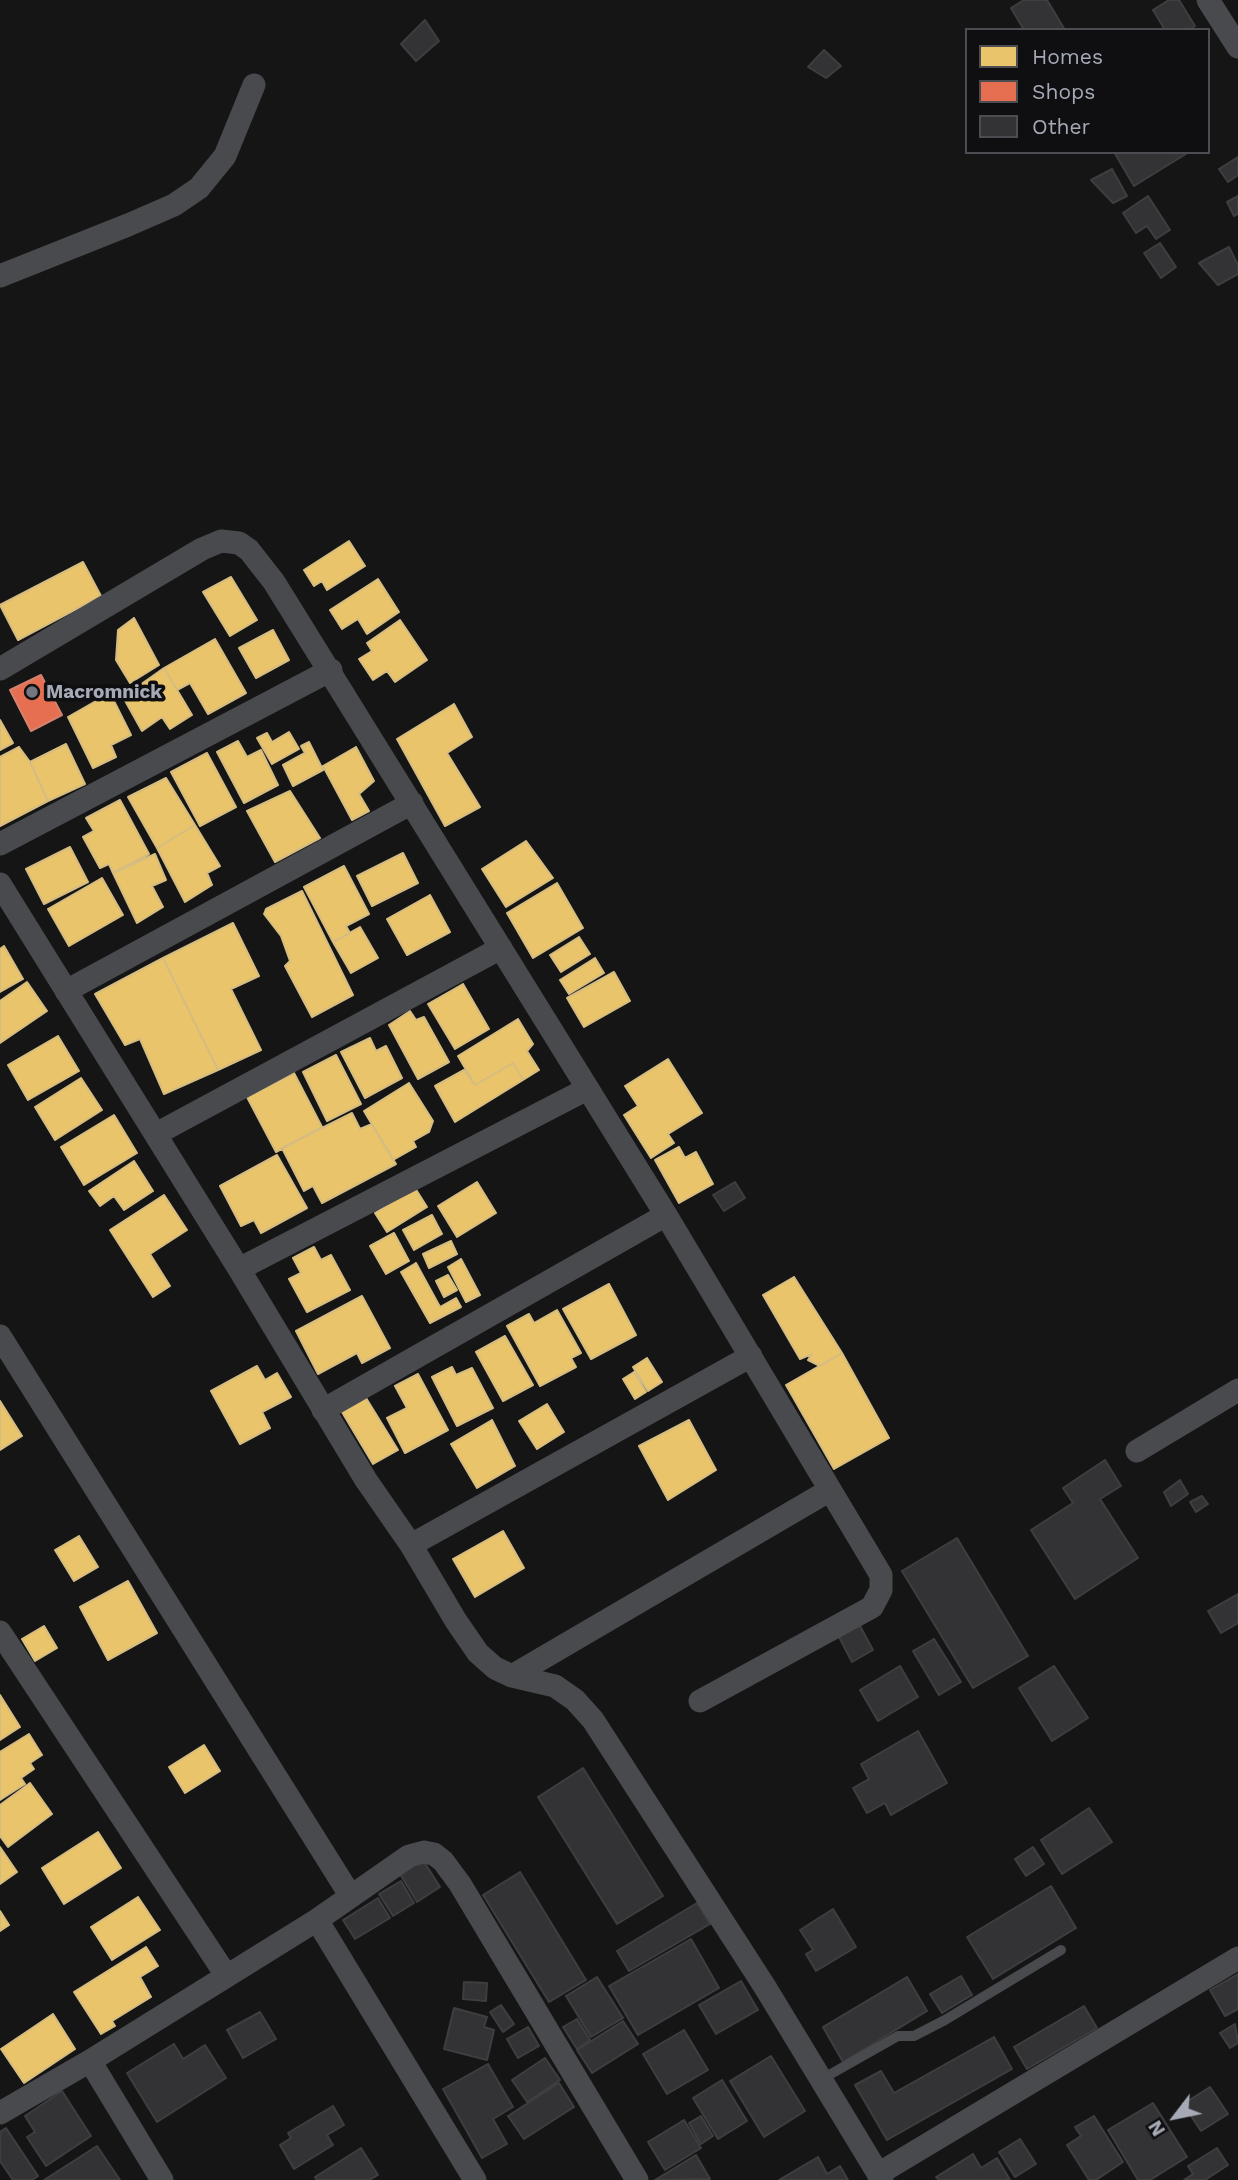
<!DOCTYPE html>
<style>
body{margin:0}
#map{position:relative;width:1238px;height:2180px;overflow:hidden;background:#151515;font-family:"Work Sans",sans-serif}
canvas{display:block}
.legend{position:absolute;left:965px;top:28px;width:245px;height:126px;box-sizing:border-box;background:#0f0f11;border:2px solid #4b4d53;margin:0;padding:9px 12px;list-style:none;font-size:21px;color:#a6aab7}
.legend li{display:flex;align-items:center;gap:14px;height:35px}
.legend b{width:35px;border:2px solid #4b4d53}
.north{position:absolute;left:1140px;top:2082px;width:70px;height:70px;-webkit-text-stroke:5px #0f0f11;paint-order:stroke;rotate:238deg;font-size:19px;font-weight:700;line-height:28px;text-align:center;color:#a6aab7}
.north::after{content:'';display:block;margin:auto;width:24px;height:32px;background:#a6aab7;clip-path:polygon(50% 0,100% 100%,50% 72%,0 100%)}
</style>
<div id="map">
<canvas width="1238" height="2180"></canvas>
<ul class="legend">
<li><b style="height:19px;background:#e9c46a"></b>Homes</li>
<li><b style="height:19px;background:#e76f51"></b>Shops</li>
<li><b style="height:19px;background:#333335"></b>Other</li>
</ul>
<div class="north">N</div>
</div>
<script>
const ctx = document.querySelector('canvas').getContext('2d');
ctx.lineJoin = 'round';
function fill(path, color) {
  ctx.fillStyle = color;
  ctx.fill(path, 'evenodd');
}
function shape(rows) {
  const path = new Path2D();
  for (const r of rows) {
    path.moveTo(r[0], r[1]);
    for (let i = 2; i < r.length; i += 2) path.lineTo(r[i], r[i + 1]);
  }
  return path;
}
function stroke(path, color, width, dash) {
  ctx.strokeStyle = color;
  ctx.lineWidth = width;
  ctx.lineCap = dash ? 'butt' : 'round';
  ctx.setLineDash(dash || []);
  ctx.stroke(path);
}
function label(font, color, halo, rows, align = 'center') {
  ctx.font = font + ' "Work Sans",sans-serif';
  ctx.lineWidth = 7;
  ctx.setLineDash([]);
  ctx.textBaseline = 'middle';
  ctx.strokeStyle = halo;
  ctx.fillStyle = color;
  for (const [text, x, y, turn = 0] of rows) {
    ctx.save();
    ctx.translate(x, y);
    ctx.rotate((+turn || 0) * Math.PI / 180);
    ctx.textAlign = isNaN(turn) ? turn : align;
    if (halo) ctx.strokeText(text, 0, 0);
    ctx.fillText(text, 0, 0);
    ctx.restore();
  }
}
const homes = shape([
 [349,541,365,566,327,590,322,581,314,586,304,570,349,541],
 [83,562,101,596,18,640,0,605,83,562],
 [231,577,257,620,230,636,203,592,231,577],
 [378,579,399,612,367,634,358,619,342,629,330,610,378,579],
 [134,618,159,665,130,683,116,660,118,630,134,618],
 [400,620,427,660,395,682,387,671,373,680,359,659,372,651,367,643,400,620],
 [273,630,289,660,256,678,239,648,273,630],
 [215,639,246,693,208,714,190,683,177,690,164,668,215,639],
 [164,668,192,715,170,729,162,717,142,731,123,697,164,668],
 [110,693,131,735,111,745,116,757,93,768,68,717,110,693],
 [454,704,472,737,447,753,480,807,445,826,397,739,454,704],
 [0,720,13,743,0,750,0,720],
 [289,732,299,749,272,764,257,738,267,733,272,742,289,732],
 [238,741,247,757,261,750,278,785,244,803,217,752,238,741],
 [309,742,323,770,293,786,283,765,305,753,301,746,309,742],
 [66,744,85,784,48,801,30,762,66,744],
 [19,747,30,762,48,801,0,826,0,757,19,747],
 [356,747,374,781,359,794,369,811,352,820,323,766,356,747],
 [207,753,236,807,200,826,171,772,207,753],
 [166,778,195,825,157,848,128,797,166,778],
 [290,791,320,838,275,862,247,811,290,791],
 [120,800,149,854,113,873,109,864,100,868,83,837,94,831,86,818,120,800],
 [195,825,220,866,207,873,212,885,185,902,157,848,195,825],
 [526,841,553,878,506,907,482,869,526,841],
 [70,847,88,882,44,904,26,869,70,847],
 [403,853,418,883,372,906,357,876,403,853],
 [155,854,166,880,152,886,163,907,137,923,113,873,155,854],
 [344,866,369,914,346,926,350,933,333,942,304,887,344,866],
 [102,878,123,915,69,946,48,909,102,878],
 [557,883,583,928,533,958,507,913,557,883],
 [302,891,353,995,312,1017,285,966,290,961,281,936,264,914,266,909,302,891],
 [430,895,450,932,407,955,387,919,430,895],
 [233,923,259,976,231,989,261,1050,218,1070,163,958,233,923],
 [360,927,378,958,351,973,333,942,360,927],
 [579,937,590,954,561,972,550,955,579,937],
 [4,946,23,979,0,992,0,949,4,946],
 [163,958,218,1070,164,1094,140,1039,125,1045,95,994,163,958],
 [595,958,604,973,569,994,560,980,595,958],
 [614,972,630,1001,584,1027,567,998,614,972],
 [27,982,47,1011,0,1043,0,1001,27,982],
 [463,984,489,1029,455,1049,428,1004,463,984],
 [410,1011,416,1020,424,1017,449,1062,418,1079,389,1025,410,1011],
 [518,1019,533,1044,527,1051,539,1070,523,1080,513,1063,475,1085,458,1056,518,1019],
 [58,1036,79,1071,28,1100,8,1065,58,1036],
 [370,1038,376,1051,386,1046,402,1078,365,1098,341,1052,370,1038],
 [336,1055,361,1104,327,1121,303,1072,336,1055],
 [668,1059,702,1113,668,1134,674,1143,651,1158,624,1115,638,1106,625,1086,668,1059],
 [513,1063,523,1080,455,1122,435,1086,464,1070,475,1085,513,1063],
 [294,1073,322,1127,276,1152,247,1097,294,1073],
 [81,1078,102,1110,55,1140,35,1107,81,1078],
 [409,1083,433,1121,429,1132,413,1141,416,1147,393,1160,364,1111,409,1083],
 [352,1113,360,1129,372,1124,396,1164,322,1203,313,1186,304,1191,282,1148,352,1113],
 [114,1115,137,1153,84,1185,61,1147,114,1115],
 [679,1147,685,1158,696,1152,713,1184,679,1203,655,1160,679,1147],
 [277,1155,307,1208,261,1233,254,1220,241,1226,220,1186,277,1155],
 [134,1161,153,1191,124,1210,114,1196,100,1206,89,1191,134,1161],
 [477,1182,496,1213,457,1237,438,1206,477,1182],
 [415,1188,427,1207,387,1232,375,1213,415,1188],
 [164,1195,187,1230,150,1254,170,1286,153,1297,110,1230,164,1195],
 [432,1215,442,1234,414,1250,403,1230,432,1215],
 [394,1233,409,1261,386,1274,370,1246,394,1233],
 [451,1241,457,1254,429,1268,423,1254,451,1241],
 [314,1247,321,1260,331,1255,350,1290,307,1312,289,1279,301,1273,293,1258,314,1247],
 [461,1259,480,1295,466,1302,448,1267,461,1259],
 [416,1263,440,1307,456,1298,461,1307,430,1323,401,1272,416,1263],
 [448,1275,457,1290,444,1297,436,1281,448,1275],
 [794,1277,842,1353,820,1366,808,1360,812,1354,800,1359,763,1295,794,1277],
 [609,1284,636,1335,591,1359,563,1309,609,1284],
 [362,1296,390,1348,362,1363,357,1353,318,1374,296,1331,362,1296],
 [557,1310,581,1353,571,1358,576,1367,540,1386,507,1326,529,1314,534,1323,557,1310],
 [505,1336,533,1385,503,1401,476,1352,505,1336],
 [842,1353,889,1438,834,1469,786,1385,842,1353],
 [647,1358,662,1382,648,1391,633,1367,647,1358],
 [257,1366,265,1380,277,1373,291,1397,262,1412,270,1428,240,1444,211,1391,257,1366],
 [452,1367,456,1375,472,1368,493,1408,457,1426,432,1377,452,1367],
 [634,1372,646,1392,635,1399,623,1379,634,1372],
 [418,1374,448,1430,405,1453,387,1418,407,1408,395,1386,418,1374],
 [366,1398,398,1450,373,1464,342,1412,366,1398],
 [0,1401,22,1436,0,1450,0,1401],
 [547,1404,564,1432,537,1449,519,1421,547,1404],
 [492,1420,515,1466,477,1488,451,1444,492,1420],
 [689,1420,716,1470,668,1500,639,1446,689,1420],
 [503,1531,524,1568,475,1597,453,1559,503,1531],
 [79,1536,98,1567,74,1581,55,1550,79,1536],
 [128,1581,157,1633,108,1660,80,1607,128,1581],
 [44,1626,57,1648,35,1661,22,1639,44,1626],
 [0,1695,20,1727,0,1740,0,1695],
 [29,1734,42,1755,30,1763,34,1769,21,1778,25,1784,0,1800,0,1752,29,1734],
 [204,1745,220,1771,185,1793,169,1767,204,1745],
 [30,1783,52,1814,8,1847,0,1836,0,1805,30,1783],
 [98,1832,121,1868,64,1904,42,1868,98,1832],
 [0,1847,17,1872,0,1884,0,1847],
 [138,1897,160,1930,112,1960,91,1927,138,1897],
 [0,1911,9,1925,0,1931,0,1911],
 [146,1947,158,1966,140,1977,151,1997,112,2021,115,2026,101,2034,74,1992,146,1947],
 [53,2014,75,2049,24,2083,1,2049,53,2014]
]);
fill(homes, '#e9c46a');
stroke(homes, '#d5bc81', 2);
const shops = shape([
 [41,675,62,715,31,731,10,690,41,675]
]);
fill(shops, '#e76f51');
stroke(shops, '#d48170', 2);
const building = shape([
 [1024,0,1047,0,1065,30,1024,30,1011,8,1024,0],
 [1169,0,1179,0,1195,26,1188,30,1165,30,1153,10,1169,0],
 [425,20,439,41,416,61,401,44,425,20],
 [824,50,841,66,826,78,808,67,824,50],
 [1114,152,1189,152,1134,186,1114,152],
 [1238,157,1238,175,1228,182,1219,169,1238,157],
 [1112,169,1127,196,1113,203,1091,180,1112,169],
 [1148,196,1170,230,1156,239,1147,226,1136,233,1123,213,1148,196],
 [1238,196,1238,214,1234,216,1227,202,1238,196],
 [1160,243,1176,267,1161,278,1144,253,1160,243],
 [1229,247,1238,265,1238,274,1218,285,1199,263,1229,247],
 [735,1182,745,1198,724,1211,713,1195,735,1182],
 [1105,1460,1121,1486,1100,1499,1138,1558,1075,1599,1031,1530,1073,1503,1063,1488,1105,1460],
 [1180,1480,1188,1494,1171,1506,1164,1492,1180,1480],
 [1202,1496,1208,1504,1196,1512,1190,1502,1202,1496],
 [957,1538,1028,1656,973,1688,902,1571,957,1538],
 [1238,1594,1238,1623,1221,1633,1208,1611,1238,1594],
 [859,1624,873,1650,852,1662,839,1637,859,1624],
 [934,1639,961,1682,939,1695,913,1651,934,1639],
 [900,1666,918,1697,878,1721,860,1690,900,1666],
 [1054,1666,1088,1718,1052,1741,1019,1688,1054,1666],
 [918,1731,947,1783,891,1815,885,1803,867,1813,853,1788,869,1779,861,1764,918,1731],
 [583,1768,663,1896,617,1924,538,1797,583,1768],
 [1089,1808,1112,1842,1062,1874,1041,1840,1089,1808],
 [1033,1847,1044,1864,1026,1876,1015,1859,1033,1847],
 [423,1860,440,1887,417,1902,400,1874,423,1860],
 [520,1872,586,1980,549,2002,483,1895,520,1872],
 [401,1881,414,1903,393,1916,379,1894,401,1881],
 [1051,1886,1076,1928,993,1979,967,1937,1051,1886],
 [378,1898,390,1918,355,1939,343,1920,378,1898],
 [697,1903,710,1924,629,1971,617,1951,697,1903],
 [833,1909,856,1947,816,1971,806,1954,813,1950,800,1930,833,1909],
 [691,1939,719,1988,638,2035,609,1986,691,1939],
 [1238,1974,1238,2009,1225,2016,1210,1990,1238,1974],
 [961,1976,972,1995,942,2013,930,1994,961,1976],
 [597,1977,623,2018,591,2037,566,1996,597,1977],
 [907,1977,927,2011,843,2062,823,2027,907,1977],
 [741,1981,758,2010,716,2034,699,2005,741,1981],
 [464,1982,487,1983,486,2001,463,1999,464,1982],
 [501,2005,514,2024,503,2032,490,2012,501,2005],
 [1084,2006,1097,2028,1027,2069,1014,2047,1084,2006],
 [454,2008,487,2017,484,2027,494,2030,487,2060,444,2049,454,2008],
 [260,2012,276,2039,243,2058,227,2030,260,2012],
 [577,2019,590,2040,577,2049,563,2027,577,2019],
 [623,2021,638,2044,592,2073,577,2050,623,2021],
 [1235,2024,1238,2043,1230,2048,1220,2033,1235,2024],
 [528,2027,539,2046,518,2058,507,2039,528,2027],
 [684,2030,708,2070,667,2094,643,2054,684,2030],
 [994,2037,1012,2069,887,2140,855,2085,881,2071,894,2093,994,2037],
 [174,2044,183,2059,205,2045,226,2078,157,2122,127,2073,174,2044],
 [771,2056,805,2111,764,2137,730,2081,771,2056],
 [545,2058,560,2080,527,2102,512,2080,545,2058],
 [488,2064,513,2107,493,2119,507,2144,482,2158,443,2089,488,2064],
 [722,2080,747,2121,718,2139,693,2098,722,2080],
 [559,2083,574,2107,524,2139,508,2116,559,2083],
 [1210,2087,1228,2114,1201,2131,1183,2104,1210,2087],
 [62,2091,91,2136,46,2166,27,2137,35,2132,25,2116,62,2091],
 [1153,2103,1187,2157,1150,2180,1138,2180,1108,2130,1153,2103],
 [333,2106,344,2125,327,2135,333,2145,294,2169,280,2145,291,2138,288,2133,333,2106],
 [701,2116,713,2136,701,2144,689,2123,701,2116],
 [1094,2116,1123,2162,1096,2180,1089,2180,1067,2145,1081,2136,1075,2127,1094,2116],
 [684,2120,701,2148,665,2170,648,2142,684,2120],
 [6,2128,38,2176,32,2180,13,2180,0,2161,0,2132,6,2128],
 [1020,2139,1036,2164,1015,2177,999,2152,1020,2139],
 [97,2146,120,2180,44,2180,97,2146],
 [361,2148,378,2175,369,2180,317,2180,315,2177,361,2148],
 [1217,2148,1228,2165,1205,2180,1184,2180,1193,2174,1188,2166,1217,2148],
 [973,2154,981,2168,997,2158,1010,2180,939,2180,936,2177,973,2154],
 [696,2155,710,2179,655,2180,696,2155],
 [818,2157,827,2174,840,2166,848,2180,779,2180,818,2157]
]);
fill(building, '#333335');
stroke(building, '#3e3e41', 2);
stroke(shape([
 [822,2079,898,2036,914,2036,945,2020,1061,1950]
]), '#494a4e', 10);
stroke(shape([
 [1208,0,1238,47],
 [0,276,128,225,174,205,199,188,225,156,254,85],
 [0,669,202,549,221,541,239,543,249,550,274,582,666,1215,881,1575,881,1590,872,1607,700,1701],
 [0,844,331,670],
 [0,884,239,1269,366,1480,411,1545,456,1621,478,1653,495,1668,512,1676,555,1686,575,1700,593,1720,765,1987,882,2180],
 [66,991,412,803],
 [156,1134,501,948],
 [239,1269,587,1089],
 [0,1336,350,1895],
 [323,1410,666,1215],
 [1137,1451,1238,1390],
 [411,1545,751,1356],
 [0,1632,226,1975],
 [512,1676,830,1490],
 [317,1920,475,2180],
 [90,2061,162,2180],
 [0,2113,90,2061,317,1920,409,1856,424,1852,434,1854,443,1861,460,1884,637,2180],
 [878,2174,1238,1958]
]), '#494a4e', 23);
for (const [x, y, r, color] of [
 [32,692,7,"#73767e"]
]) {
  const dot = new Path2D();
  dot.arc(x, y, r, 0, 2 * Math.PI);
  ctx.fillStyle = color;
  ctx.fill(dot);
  stroke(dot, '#0f0f11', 2.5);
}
label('bold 19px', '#a6aab7', '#0f0f11', [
 ["Macromnick",46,692]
], 'left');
</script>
